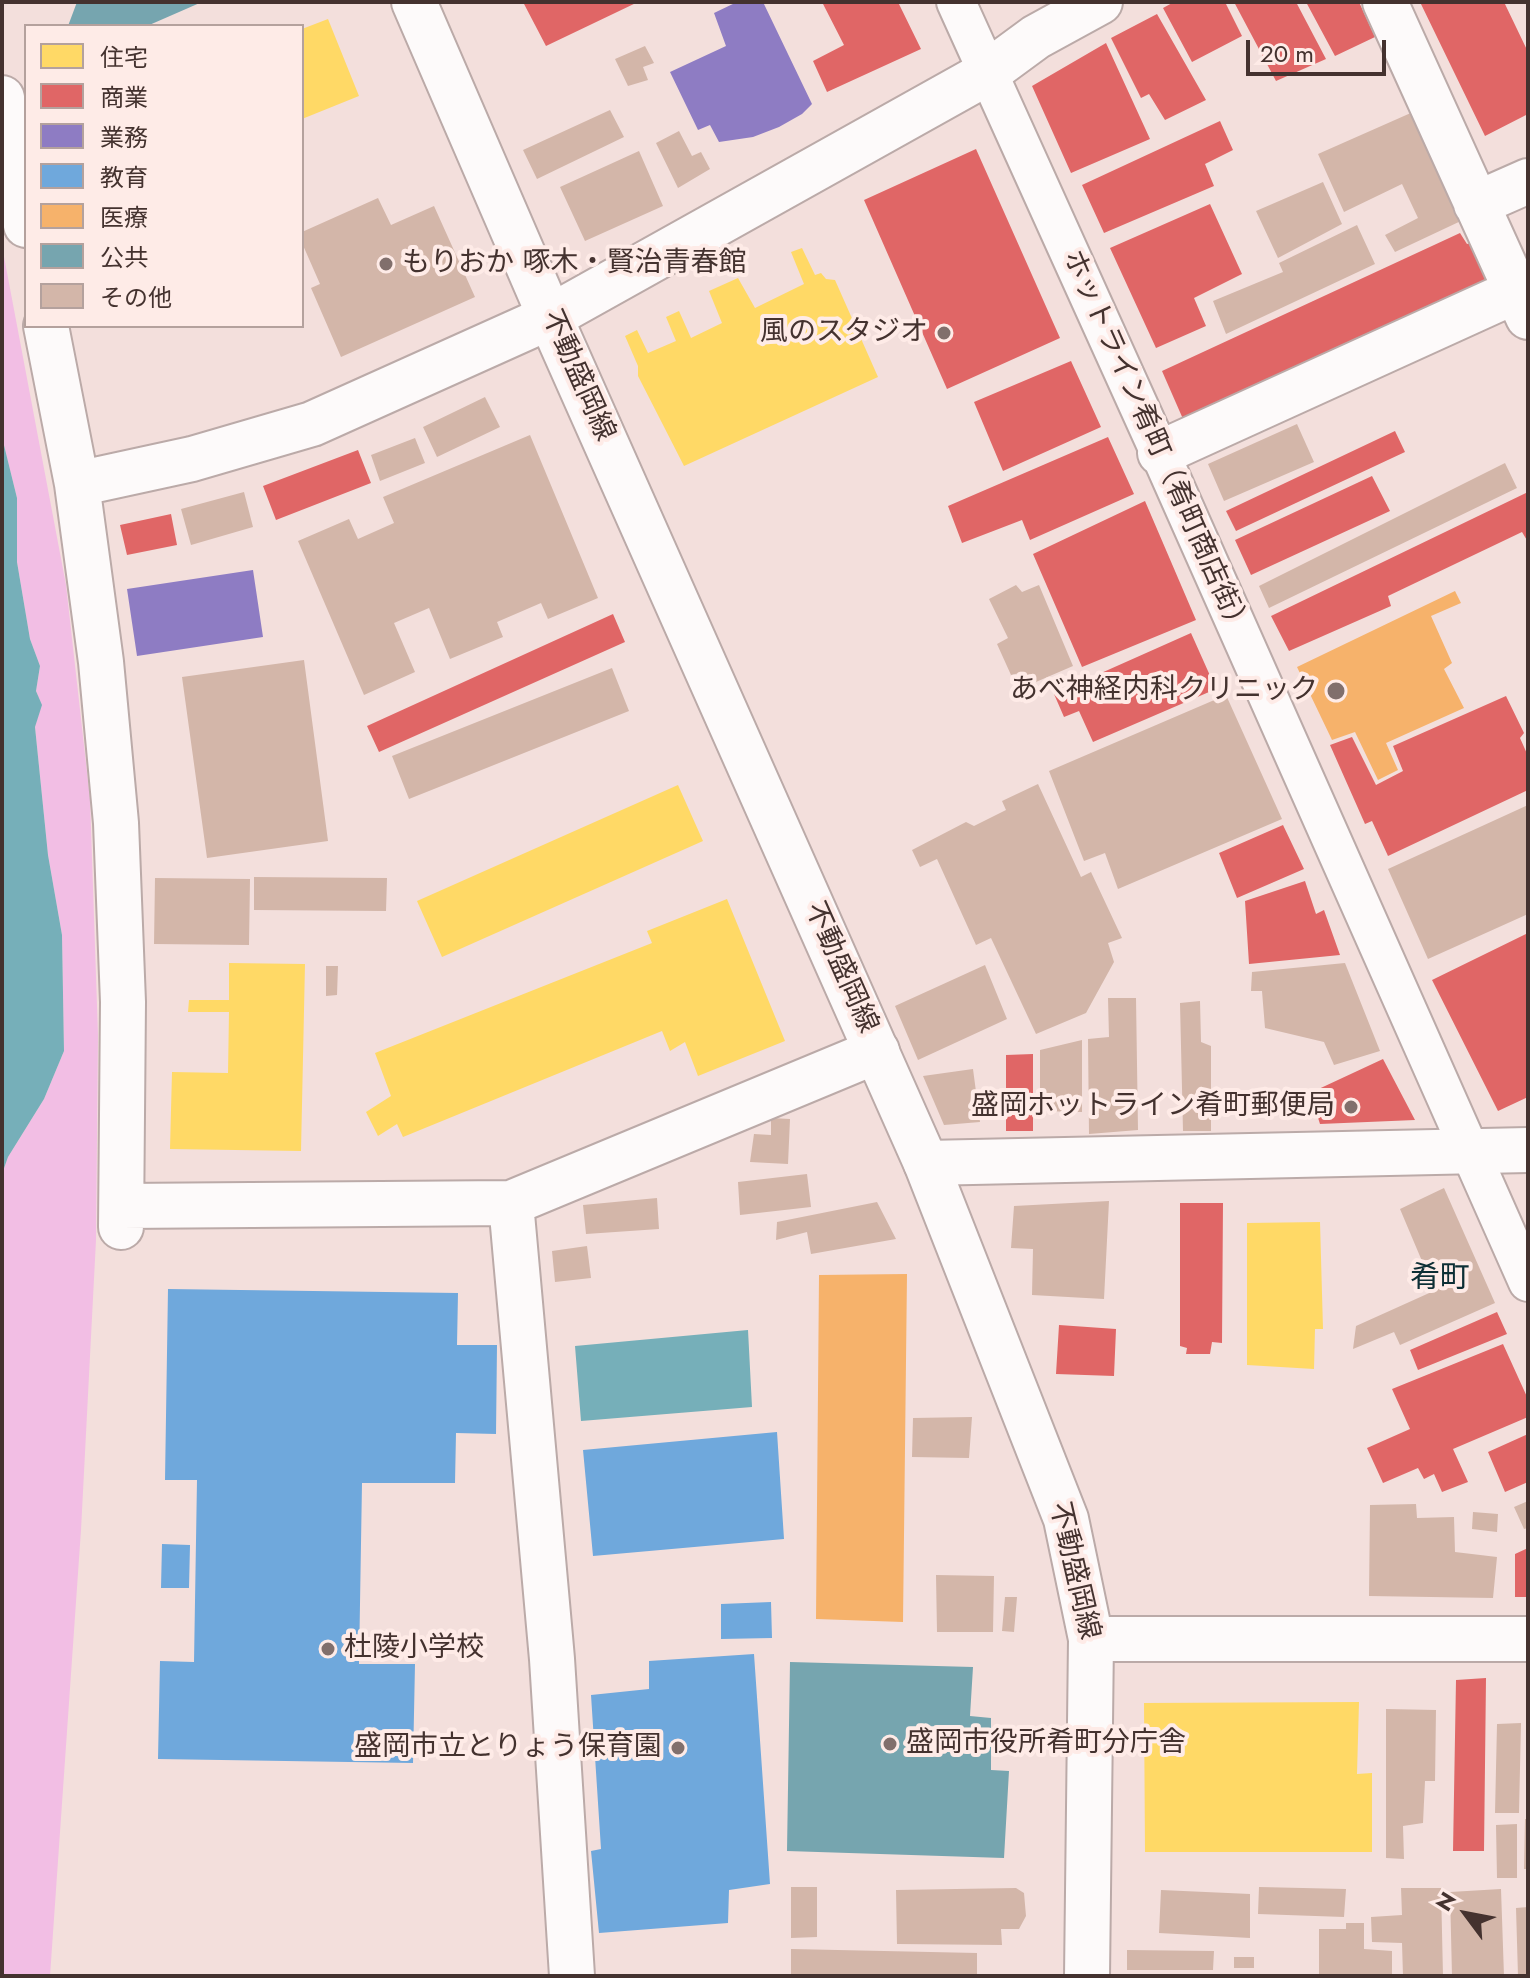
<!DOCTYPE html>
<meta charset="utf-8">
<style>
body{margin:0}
#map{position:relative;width:1530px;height:1978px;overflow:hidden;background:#f3dfdc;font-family:Jost,"Noto Sans JP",sans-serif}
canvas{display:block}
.frame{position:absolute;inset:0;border:4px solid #44322f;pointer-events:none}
.legend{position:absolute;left:24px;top:24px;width:280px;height:304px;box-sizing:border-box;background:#feebe7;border:2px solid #b4a19d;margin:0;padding:10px 14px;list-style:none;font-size:24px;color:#44322f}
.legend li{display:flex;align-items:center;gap:16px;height:40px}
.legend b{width:40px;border:2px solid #b4a19d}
.north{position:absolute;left:1426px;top:1874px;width:80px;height:80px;-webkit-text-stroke:6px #feebe7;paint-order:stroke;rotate:302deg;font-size:22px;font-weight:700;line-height:32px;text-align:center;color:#44322f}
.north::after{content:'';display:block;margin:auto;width:28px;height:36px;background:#44322f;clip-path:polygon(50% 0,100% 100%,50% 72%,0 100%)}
.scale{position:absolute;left:1246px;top:40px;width:140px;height:36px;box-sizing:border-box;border:4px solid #44322f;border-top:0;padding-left:10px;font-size:24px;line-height:28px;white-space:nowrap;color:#44322f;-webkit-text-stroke:6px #feebe7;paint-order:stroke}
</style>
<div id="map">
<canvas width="1530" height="1978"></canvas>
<div class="frame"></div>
<ul class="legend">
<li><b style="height:22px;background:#ffd966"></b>住宅</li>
<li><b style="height:22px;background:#e06666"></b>商業</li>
<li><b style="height:22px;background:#8e7cc3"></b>業務</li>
<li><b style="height:22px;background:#6fa8dc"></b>教育</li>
<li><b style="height:22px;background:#f6b26b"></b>医療</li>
<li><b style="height:22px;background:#76a5af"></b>公共</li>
<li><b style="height:22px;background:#d3b6a9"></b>その他</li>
</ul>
<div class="north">N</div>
<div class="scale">20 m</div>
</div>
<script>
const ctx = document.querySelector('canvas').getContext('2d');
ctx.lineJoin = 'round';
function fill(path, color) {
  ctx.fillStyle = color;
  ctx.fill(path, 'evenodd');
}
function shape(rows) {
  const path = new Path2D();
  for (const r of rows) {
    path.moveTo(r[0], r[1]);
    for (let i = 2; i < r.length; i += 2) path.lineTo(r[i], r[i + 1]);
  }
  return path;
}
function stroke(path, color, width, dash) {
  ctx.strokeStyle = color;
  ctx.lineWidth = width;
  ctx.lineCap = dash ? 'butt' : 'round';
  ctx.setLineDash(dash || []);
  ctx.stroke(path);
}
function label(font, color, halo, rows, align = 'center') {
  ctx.font = font + ' Jost,"Noto Sans JP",sans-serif';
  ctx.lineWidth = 8;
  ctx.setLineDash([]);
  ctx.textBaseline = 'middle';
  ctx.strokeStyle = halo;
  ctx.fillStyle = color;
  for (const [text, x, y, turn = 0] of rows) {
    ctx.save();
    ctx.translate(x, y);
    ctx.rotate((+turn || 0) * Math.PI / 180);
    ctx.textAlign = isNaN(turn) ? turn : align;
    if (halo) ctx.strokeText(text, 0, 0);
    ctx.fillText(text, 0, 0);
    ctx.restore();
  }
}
fill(shape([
 [2,246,66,585,90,799,98,1035,96,1240,81,1530,50,1976,2,1976,2,1174,8,1157,44,1099,64,1051,62,935,48,855,35,727,41,705,36,691,40,666,30,639,17,562,17,498,2,437]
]), '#f2bee4');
fill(shape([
 [2,437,17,498,17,562,30,639,40,666,36,691,42,705,35,727,48,855,62,935,64,1051,44,1099,8,1157,2,1174],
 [748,1330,752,1407,581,1421,575,1346]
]), '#76afb9');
fill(shape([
 [328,19,359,96,302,119,302,29],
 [802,248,815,275,821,273,826,279,835,280,878,377,684,466,638,376,638,366,625,336,637,330,648,353,676,341,666,317,679,311,691,338,722,323,709,291,738,278,755,308,804,284,791,252],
 [678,785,703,841,442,957,417,901],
 [727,899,785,1041,698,1076,685,1042,670,1051,662,1031,403,1137,397,1124,378,1136,366,1112,391,1096,375,1053,652,943,647,931],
 [229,963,305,964,301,1151,170,1149,172,1072,228,1073,229,1012,188,1012,189,1000,229,1000],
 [1320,1222,1323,1329,1315,1329,1314,1369,1247,1365,1247,1223],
 [1359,1702,1357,1774,1372,1773,1372,1852,1145,1852,1144,1703]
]), '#ffd966');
fill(shape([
 [523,2,638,2,546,46],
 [822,2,898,2,921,49,827,92,813,61,844,45],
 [1174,2,1225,2,1242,36,1192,62,1163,8],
 [1234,2,1296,2,1326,59,1276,81],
 [1306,2,1359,2,1375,37,1335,56],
 [1420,2,1504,2,1528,52,1528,114,1485,136],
 [1157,14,1206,100,1165,120,1149,94,1141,98,1111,38],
 [1106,43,1150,139,1071,173,1032,86],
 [1220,121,1233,150,1205,164,1214,186,1104,233,1082,185],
 [976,149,1060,338,947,389,864,200],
 [1210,204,1242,274,1194,298,1206,326,1156,348,1110,248],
 [1460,233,1467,244,1471,243,1487,282,1183,419,1162,371],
 [1071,361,1101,427,1003,471,974,402],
 [1395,431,1405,452,1236,531,1226,511],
 [1108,437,1134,494,1030,540,1022,520,962,543,948,506],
 [358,450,371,483,276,520,263,486],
 [1372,476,1390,511,1251,575,1235,540],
 [1528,492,1528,542,1522,532,1388,596,1391,606,1289,651,1271,616],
 [1145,501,1196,620,1082,667,1033,554],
 [171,514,177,545,127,555,120,525],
 [613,614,625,642,379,752,367,726],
 [1191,633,1216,689,1093,742,1079,711,1064,717,1054,694],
 [1506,696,1524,733,1520,738,1528,756,1528,790,1388,856,1372,821,1365,824,1330,745,1352,737,1376,785,1403,771,1393,746],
 [1283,825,1304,869,1237,898,1219,853],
 [1305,881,1316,914,1324,910,1340,955,1249,964,1245,901],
 [1528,933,1528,1097,1498,1111,1432,980],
 [1033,1054,1033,1131,1006,1131,1006,1055],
 [1383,1059,1415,1120,1320,1124,1310,1093],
 [1180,1203,1223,1203,1222,1343,1212,1342,1210,1354,1186,1354,1187,1348,1180,1346],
 [1497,1312,1507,1334,1418,1370,1410,1350],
 [1059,1325,1116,1329,1114,1376,1056,1374],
 [1503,1344,1528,1399,1528,1417,1453,1449,1468,1482,1442,1492,1434,1474,1424,1479,1418,1468,1383,1483,1367,1448,1410,1429,1392,1389],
 [1528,1434,1528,1482,1505,1492,1488,1452],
 [1528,1548,1528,1597,1515,1597,1515,1554],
 [1486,1678,1484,1851,1453,1851,1456,1680]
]), '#e06666');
fill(shape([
 [737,2,763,2,812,104,802,114,779,127,753,137,719,142,710,125,698,130,670,72,726,46,714,13],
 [253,570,263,637,137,656,127,589]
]), '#8e7cc3');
fill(shape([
 [168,1289,458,1293,457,1345,497,1345,496,1434,456,1433,455,1483,362,1483,359,1664,415,1664,413,1763,158,1759,160,1661,194,1662,197,1480,165,1480],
 [777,1432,784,1539,593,1556,583,1450],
 [162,1544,190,1545,189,1588,161,1588],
 [771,1602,772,1638,721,1639,721,1604],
 [754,1654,770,1884,729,1890,728,1923,599,1933,591,1851,601,1849,591,1695,649,1689,649,1661]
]), '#6fa8dc');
fill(shape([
 [1455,591,1461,603,1431,616,1452,663,1444,669,1464,708,1386,743,1398,770,1378,780,1355,732,1332,740,1297,667],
 [907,1274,903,1622,816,1619,819,1275]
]), '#f6b26b');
fill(shape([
 [77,2,202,2,147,26,68,26],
 [790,1662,973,1667,970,1716,991,1718,991,1770,1009,1771,1004,1858,787,1851]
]), '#76a5af');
fill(shape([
 [645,46,654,63,643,67,648,80,628,86,615,59],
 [610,110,624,137,537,179,523,150],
 [1413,112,1463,220,1395,252,1385,235,1418,218,1402,184,1344,212,1318,154],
 [679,131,692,156,701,152,710,169,678,188,656,143],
 [639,151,663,206,585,241,560,187],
 [1323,182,1342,224,1278,258,1256,211],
 [378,198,391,225,434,206,475,297,341,357,311,288,320,284,302,243,302,232],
 [1357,225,1375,264,1226,334,1213,301,1283,272,1279,263],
 [485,397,500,427,437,457,423,427],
 [1297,424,1314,462,1224,501,1208,464],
 [530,435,598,598,548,619,541,603,497,622,503,637,450,659,429,608,394,623,415,672,364,695,298,541,349,519,358,539,394,523,383,497],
 [415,438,425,463,380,481,371,455],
 [1505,463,1517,488,1269,608,1259,586],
 [244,492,253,527,191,545,181,509],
 [1016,585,1022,592,1039,585,1073,666,1029,685,1024,672,1011,675,997,644,1008,638,989,599],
 [304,660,328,841,207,858,182,677],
 [612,668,629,711,409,799,392,756],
 [1226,695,1282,819,1118,889,1105,853,1084,861,1049,771],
 [1038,784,1081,877,1091,872,1122,938,1108,943,1114,962,1086,1013,1036,1034,991,938,976,945,937,859,920,867,912,850,966,822,974,826,1006,810,1002,801],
 [1528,805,1528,914,1428,959,1388,869],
 [254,877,387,878,386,911,254,910],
 [155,878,250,879,249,945,154,944],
 [1345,963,1380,1051,1334,1065,1324,1042,1265,1028,1262,991,1251,991,1252,972],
 [985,965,1007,1019,918,1060,895,1006],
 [326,966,338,966,337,995,326,996],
 [1108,998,1136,998,1138,1130,1089,1134,1088,1039,1109,1037],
 [1200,1001,1201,1042,1211,1046,1211,1131,1183,1131,1180,1003],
 [1082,1040,1082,1112,1040,1111,1040,1050],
 [973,1069,980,1122,944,1125,923,1076],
 [771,1118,790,1119,788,1164,750,1162,754,1134,771,1135],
 [807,1174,811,1207,740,1215,738,1182],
 [1444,1188,1495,1303,1400,1345,1394,1332,1353,1349,1356,1326,1447,1285,1442,1274,1430,1280,1400,1209],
 [657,1198,659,1229,586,1234,583,1205],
 [1109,1201,1104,1299,1032,1295,1033,1249,1011,1248,1014,1206],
 [877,1202,896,1239,811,1254,807,1232,776,1240,777,1222],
 [587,1246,591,1278,555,1282,552,1251],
 [972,1417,969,1458,912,1457,913,1418],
 [1528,1501,1528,1528,1524,1529,1514,1507],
 [1416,1504,1417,1518,1454,1517,1455,1552,1497,1557,1493,1598,1369,1596,1370,1505],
 [1473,1512,1498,1514,1497,1532,1472,1529],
 [936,1575,994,1576,993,1632,937,1632],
 [1005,1597,1017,1597,1014,1632,1002,1631],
 [1386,1709,1436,1710,1435,1781,1425,1781,1423,1823,1403,1826,1404,1859,1386,1858],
 [1521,1723,1519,1813,1495,1813,1497,1724],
 [1525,1819,1528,1819,1528,1869,1524,1869],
 [1517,1824,1517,1878,1497,1878,1496,1825],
 [791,1887,817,1887,817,1937,791,1938],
 [1259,1887,1346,1889,1344,1917,1258,1914],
 [1016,1888,1024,1893,1026,1916,1019,1929,1001,1929,1002,1945,897,1944,896,1890],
 [1401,1888,1441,1888,1443,1976,1403,1976,1402,1943,1372,1942,1371,1917,1402,1915],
 [1501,1889,1504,1976,1452,1976,1450,1892],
 [1161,1890,1250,1894,1250,1938,1159,1933],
 [1528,1907,1528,1976,1518,1976,1516,1908],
 [1346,1923,1364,1923,1364,1949,1392,1951,1392,1976,1319,1976,1319,1929,1346,1929],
 [791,1949,977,1953,977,1976,791,1976],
 [1127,1950,1214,1951,1213,1970,1127,1970],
 [1234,1957,1254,1957,1254,1968,1234,1968]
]), '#d3b6a9');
const pedestrian = shape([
 [956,2,1160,453,1528,1282]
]);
const minor = shape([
 [1385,2,1528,317],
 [2,98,26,225],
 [1476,204,1528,181],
 [46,326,77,484,101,662,116,823,123,1002,121,1227],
 [1160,453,1516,291],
 [77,484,192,459,312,424,550,317,987,73,1036,37,1100,2],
 [926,1163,1528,1150],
 [511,1203,552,1659,572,1976],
 [122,1206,511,1203,877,1051],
 [1091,1639,1528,1639]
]);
const secondary = shape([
 [414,2,561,342,926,1163,1066,1519,1091,1639,1087,1976]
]);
stroke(pedestrian, '#bbaaa8', 42);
stroke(minor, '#bbaaa8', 48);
stroke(secondary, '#bbaaa8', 48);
stroke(pedestrian, '#fdfafa', 38);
stroke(minor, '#fdfafa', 44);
stroke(secondary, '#fdfafa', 44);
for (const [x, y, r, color] of [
 [386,264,8,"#816f6c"],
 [944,333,8,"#816f6c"],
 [1336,691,10,"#816f6c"],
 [1351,1107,8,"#816f6c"],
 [328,1649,8,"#816f6c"],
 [890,1744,8,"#816f6c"],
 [678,1748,8,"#816f6c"]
]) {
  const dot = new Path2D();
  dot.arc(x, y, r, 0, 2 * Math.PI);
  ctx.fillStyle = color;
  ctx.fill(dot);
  stroke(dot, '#feebe7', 3);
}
label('28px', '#44322f', '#feebe7', [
 ["もりおか 啄木・賢治青春館",402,264,"left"],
 ["風のスタジオ",928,333],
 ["あべ神経内科クリニック",1318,691],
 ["盛岡ホットライン肴町郵便局",1335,1107],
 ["杜陵小学校",344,1649,"left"],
 ["盛岡市役所肴町分庁舎",906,1744,"left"],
 ["盛岡市立とりょう保育園",662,1748]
], 'right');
label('28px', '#44322f', '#feebe7', [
 ["不動盛岡線",577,376,66],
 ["ホットライン肴町（肴町商店街）",1155,444,66],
 ["不動盛岡線",840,968,66],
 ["不動盛岡線",1073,1571,77]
]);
label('30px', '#0d2f35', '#feebe7', [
 ["肴町",1440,1280]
]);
</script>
